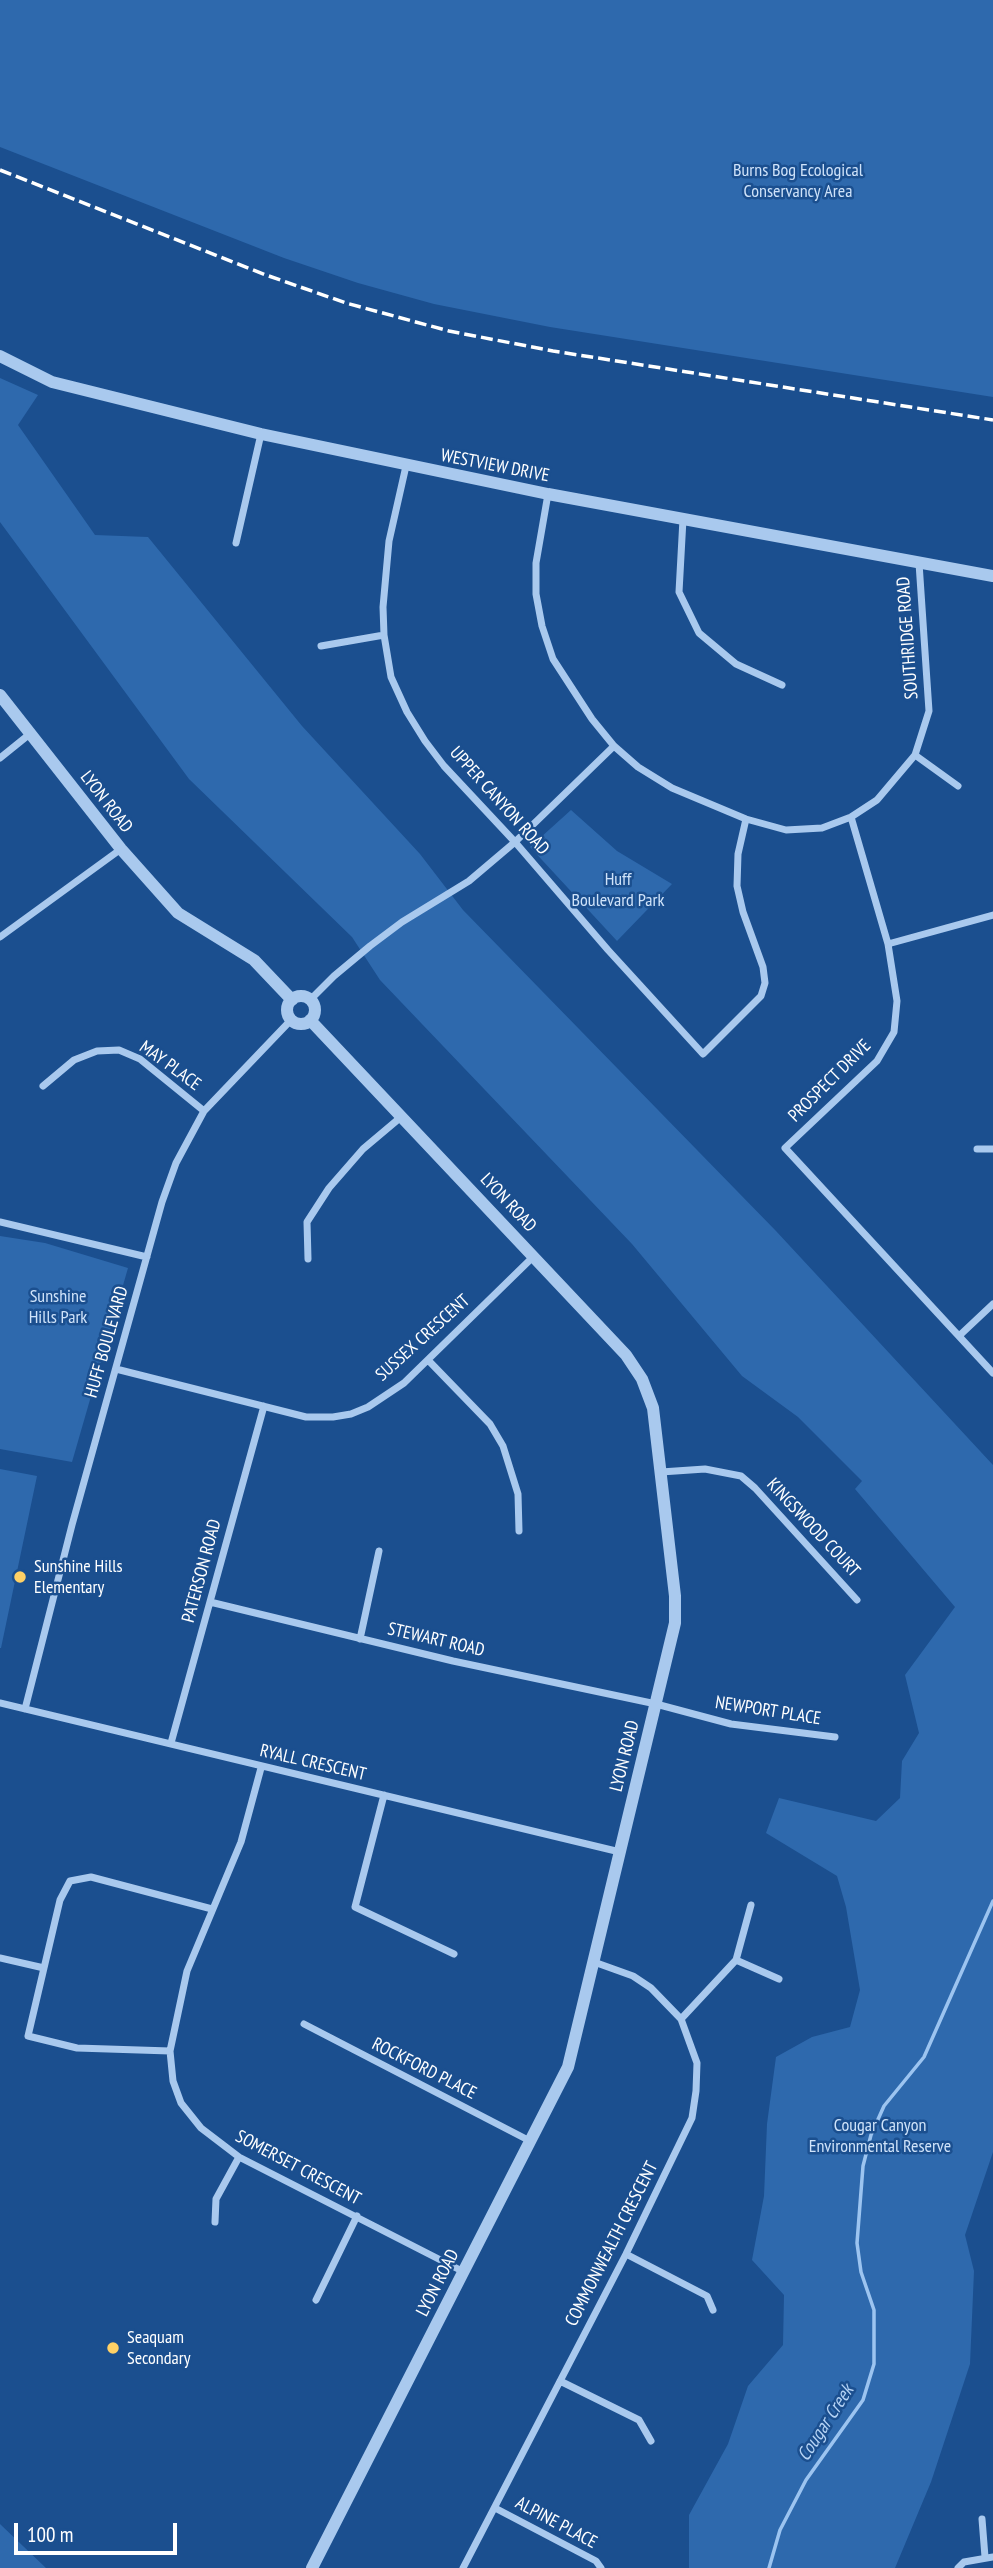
<!DOCTYPE html>
<style>
body{margin:0}
#map{position:relative;width:993px;height:2568px;overflow:hidden;background:#1b4f8f;font-family:"PT Sans Narrow",sans-serif}
canvas{display:block}
.scale{position:absolute;left:14px;top:2523px;width:163px;height:32px;box-sizing:border-box;border:4px solid #fff;border-top:0;padding-left:9px;font-size:21px;line-height:24px;white-space:nowrap;color:#fff;-webkit-text-stroke:5px #1b4f8f;paint-order:stroke}
</style>
<div id="map">
<canvas width="993" height="2568"></canvas>
<div class="scale">100 m</div>
</div>
<script>
const ctx = document.querySelector('canvas').getContext('2d');
ctx.lineJoin = 'round';
function fill(path, color) {
  ctx.fillStyle = color;
  ctx.fill(path, 'evenodd');
}
function shape(rows) {
  const path = new Path2D();
  for (const r of rows) {
    if (r.length === 3) {
      path.moveTo(r[0] + r[2], r[1]);
      path.arc(r[0], r[1], r[2], 0, 2 * Math.PI);
      continue;
    }
    path.moveTo(r[0], r[1]);
    for (let i = 2; i < r.length; i += 2) path.lineTo(r[i], r[i + 1]);
  }
  return path;
}
function stroke(path, color, width, dash) {
  ctx.strokeStyle = color;
  ctx.lineWidth = width;
  ctx.lineCap = dash ? 'butt' : 'round';
  ctx.setLineDash(dash || []);
  ctx.stroke(path);
}
function label(font, color, halo, rows, align = 'center') {
  ctx.font = font + ' "PT Sans Narrow",sans-serif';
  ctx.lineWidth = 5;
  ctx.setLineDash([]);
  ctx.textBaseline = 'middle';
  ctx.strokeStyle = halo;
  ctx.fillStyle = color;
  for (const [text, x, y, turn = 0] of rows) {
    ctx.save();
    ctx.translate(x, y);
    ctx.rotate((+turn || 0) * Math.PI / 180);
    ctx.textAlign = isNaN(turn) ? turn : align;
    if (halo) ctx.strokeText(text, 0, 0);
    ctx.fillText(text, 0, 0);
    ctx.restore();
  }
}
fill(shape([
 [0,0,993,0,993,397,550,327,434,304,358,283,284,258,0,147],
 [0,378,38,395,18,425,95,535,148,537,302,726,420,854,463,910,776,1231,993,1465,993,2152,965,2235,974,2271,970,2364,931,2482,895,2568,689,2568,689,2515,728,2444,748,2386,783,2345,784,2295,752,2260,764,2196,767,2124,776,2057,812,2037,850,2027,860,1990,846,1907,837,1876,766,1833,779,1798,876,1821,900,1798,902,1761,919,1733,905,1675,955,1607,855,1489,862,1481,798,1417,742,1376,632,1244,380,980,352,937,189,779,0,522],
 [571,810,617,851,672,884,617,941,530,847],
 [0,1236,45,1243,128,1268,72,1462,0,1449],
 [0,1469,37,1476,1,1648,0,1648],
 [0,2524,46,2568,0,2568]
]), '#2e69ad');
stroke(shape([
 [769,2568,780,2530,806,2480,863,2400,874,2364,874,2310,861,2272,857,2243,863,2166,871,2135,884,2106,924,2057,993,1901]
]), '#9cc4f0', 3.5);
stroke(shape([
 [406,466,389,541,383,607,384,635,391,677,407,712,425,741,444,766,515,842,608,950,703,1054,761,996,765,983,763,967,743,912,737,886,738,854,746,819],
 [548,494,536,563,536,594,542,626,553,659,592,719,614,746,638,767,672,788,746,819,786,830,822,828,851,817,877,800,915,755,929,711,919,563],
 [683,519,679,592,699,633,736,664,782,685],
 [236,543,261,434],
 [321,646,384,635],
 [915,755,958,786],
 [0,758,31,733],
 [851,817,888,944,897,1001,894,1032,877,1061,785,1148,993,1373],
 [0,937,121,849],
 [888,944,993,915],
 [310,1000,334,976,370,946,402,922,469,881,515,842,614,746],
 [43,1086,74,1060,97,1051,119,1050,140,1059,204,1111],
 [977,1149,993,1149],
 [0,1222,147,1257],
 [308,1259,307,1222,329,1188,363,1149,401,1117],
 [959,1336,993,1304],
 [428,1360,490,1424,503,1446,518,1494,519,1531],
 [116,1369,306,1417,333,1417,351,1414,368,1407,404,1383,534,1256],
 [661,1472,705,1469,741,1476,755,1488,857,1600],
 [210,1602,453,1661,656,1704,731,1724,835,1737],
 [360,1639,379,1551],
 [0,1703,620,1852],
 [25,1709,72,1525,162,1202,176,1163,204,1111,291,1020],
 [171,1743,264,1406],
 [261,1768,241,1842,187,1971,170,2051,173,2081,181,2103,201,2128,239,2157,464,2272],
 [384,1795,355,1907,454,1954],
 [0,1958,44,1968],
 [736,1960,779,1979],
 [681,2019,736,1960,751,1905],
 [304,2024,530,2141],
 [170,2051,77,2048,28,2036,60,1900,70,1881,91,1877,212,1909],
 [215,2222,216,2199,239,2157],
 [626,2254,707,2296,713,2310],
 [316,2300,357,2216],
 [560,2381,639,2420,651,2441],
 [495,2508,596,2561,601,2568],
 [982,2519,985,2557],
 [463,2568,626,2254,692,2118,696,2091,697,2063,681,2019,651,1988,633,1976,594,1962],
 [958,2568,964,2562,993,2557]
]), '#a9c9ee', 7);
stroke(shape([
 [0,356,52,382,261,434,548,494,993,576],
 [0,695,121,849,178,913,254,960,292,1000],
 [301,1010,14],
 [310,1020,626,1355,642,1379,653,1408,675,1596,675,1623,568,2067,312,2568]
]), '#a9c9ee', 12);
stroke(shape([
 [0,170,266,275,346,303,449,331,553,351,993,420]
]), '#fff', 3.5, [12, 5]);
for (const [x, y, r, color] of [
 [20,1577,7,"#ffd166"],
 [113,2348,7,"#ffd166"]
]) {
  const dot = new Path2D();
  dot.arc(x, y, r, 0, 2 * Math.PI);
  ctx.fillStyle = color;
  ctx.fill(dot);
  stroke(dot, '#1b4f8f', 2.5);
}
label('18px', '#cfe3fa', '#1b4f8f', [
 ["Burns Bog Ecological",798,171],
 ["Conservancy Area",798,192],
 ["Huff",618,880],
 ["Boulevard Park",618,901],
 ["Sunshine",58,1297],
 ["Hills Park",58,1318],
 ["Cougar Canyon",880,2126],
 ["Environmental Reserve",880,2147]
]);
label('18px', '#fff', '#1b4f8f', [
 ["WESTVIEW DRIVE",495,466,11],
 ["SOUTHRIDGE ROAD",908,638,-94],
 ["UPPER CANYON ROAD",499,801,48],
 ["LYON ROAD",106,802,52],
 ["MAY PLACE",170,1066,36],
 ["PROSPECT DRIVE",830,1081,-45],
 ["LYON ROAD",508,1203,47],
 ["SUSSEX CRESCENT",423,1338,-42],
 ["HUFF BOULEVARD",107,1342,-74],
 ["KINGSWOOD COURT",813,1528,47],
 ["PATERSON ROAD",202,1571,-75],
 ["STEWART ROAD",436,1640,13],
 ["NEWPORT PLACE",768,1711,9],
 ["LYON ROAD",625,1756,-76],
 ["RYALL CRESCENT",313,1763,13],
 ["ROCKFORD PLACE",424,2069,27],
 ["SOMERSET CRESCENT",298,2168,28],
 ["COMMONWEALTH CRESCENT",612,2244,-63],
 ["LYON ROAD",438,2283,-63],
 ["ALPINE PLACE",556,2523,28]
]);
label('18px', '#fff', '#1b4f8f', [
 ["Sunshine Hills",34,1567],
 ["Elementary",34,1588],
 ["Seaquam",127,2338],
 ["Secondary",127,2359]
], 'left');
label('italic 19px', '#b5d3f5', '#1b4f8f', [
 ["Cougar Creek",826,2423,-57]
]);
</script>
